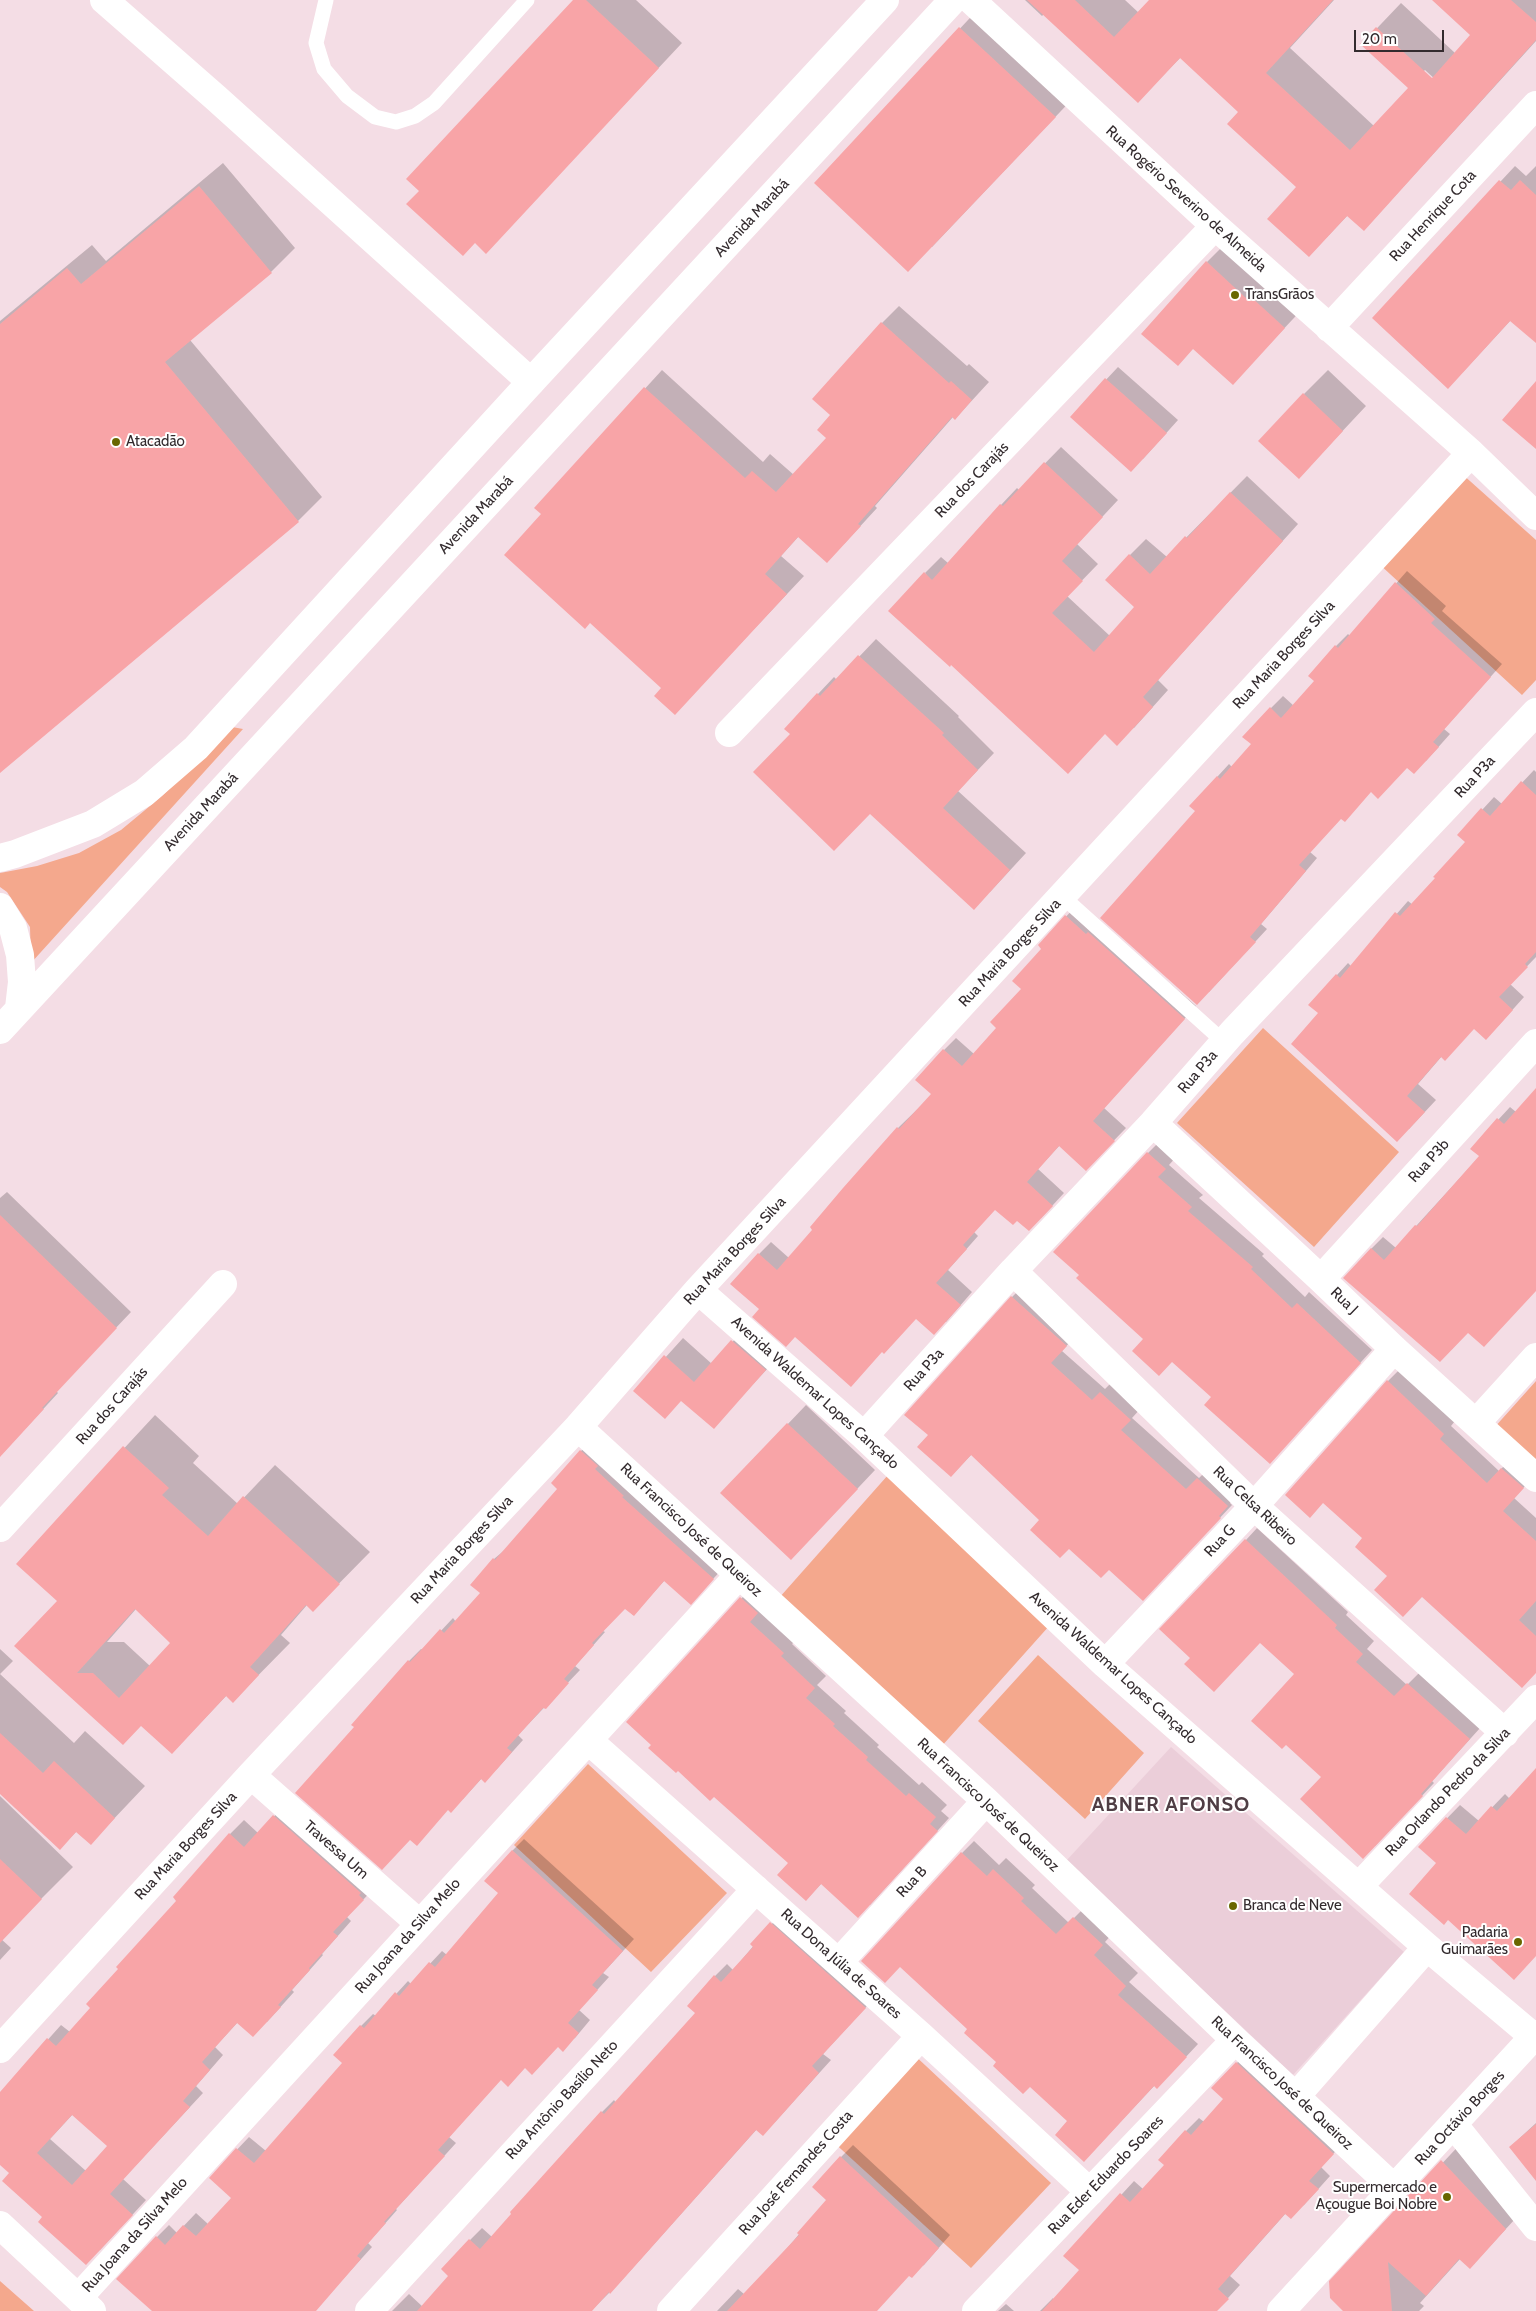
<!DOCTYPE html>
<meta charset="utf-8">
<style>
body{margin:0}
#map{position:relative;width:1536px;height:2311px;overflow:hidden;background:#f4dde5;font-family:Cabin,sans-serif}
canvas{display:block}
.scale{position:absolute;left:1354px;top:30px;width:90px;height:22px;box-sizing:border-box;border:2px solid #332b2e;border-top:0;padding-left:6px;font-size:15px;line-height:18px;white-space:nowrap;color:#332b2e;-webkit-text-stroke:4px #fff;paint-order:stroke}
</style>
<div id="map">
<canvas width="1536" height="2311"></canvas>
<div class="scale">20 m</div>
</div>
<script>
const ctx = document.querySelector('canvas').getContext('2d');
ctx.lineJoin = 'round';
function fill(path, color) {
  ctx.fillStyle = color;
  ctx.fill(path, 'evenodd');
}
function shape(rows) {
  const path = new Path2D();
  for (const r of rows) {
    path.moveTo(r[0], r[1]);
    for (let i = 2; i < r.length; i += 2) path.lineTo(r[i], r[i + 1]);
  }
  return path;
}
function stroke(path, color, width, dash) {
  ctx.strokeStyle = color;
  ctx.lineWidth = width;
  ctx.lineCap = dash ? 'butt' : 'round';
  ctx.setLineDash(dash || []);
  ctx.stroke(path);
}
function label(font, color, halo, rows, align = 'center') {
  ctx.font = font + ' Cabin,sans-serif';
  ctx.lineWidth = 4;
  ctx.setLineDash([]);
  ctx.textBaseline = 'middle';
  ctx.strokeStyle = halo;
  ctx.fillStyle = color;
  for (const [text, x, y, turn = 0] of rows) {
    ctx.save();
    ctx.translate(x, y);
    ctx.rotate((+turn || 0) * Math.PI / 180);
    ctx.textAlign = isNaN(turn) ? turn : align;
    if (halo) ctx.strokeText(text, 0, 0);
    ctx.fillText(text, 0, 0);
    ctx.restore();
  }
}
fill(shape([
 [1171,1747,1404,1952,1293,2075,1066,1861]
]), '#ebced9');
fill(shape([
 [1461,473,1536,540,1536,680,1522,695,1378,563],
 [232,727,243,729,31,963,30,927,7,892,0,887,0,873,37,866,79,853,121,830,162,796],
 [1263,1028,1399,1152,1314,1247,1177,1123],
 [1536,1381,1536,1468,1493,1429],
 [888,1475,1050,1625,941,1747,779,1598],
 [1038,1655,1144,1753,1085,1819,978,1721],
 [588,1764,727,1893,651,1972,514,1845],
 [910,2051,1051,2183,971,2268,830,2139],
 [0,2281,34,2311,0,2311]
]), '#f4a88d');
fill(shape([
 [574,0,636,0,682,43,486,252,421,191],
 [1025,0,1125,0,1139,13,1151,0,1334,0,1290,48,1374,126,1409,88,1362,44,1401,3,1455,53,1472,35,1452,0,1536,0,1536,41,1364,230,1348,215,1309,256,1298,187,1240,112,1181,57,1138,101,1044,14,1042,16],
 [1425,70,1437,81,1435,83,1423,72],
 [983,4,1079,92,932,247,815,183],
 [223,163,295,248,271,272,190,340,322,497,298,521,0,771,0,321,92,245,106,261],
 [1515,166,1526,176,1536,166,1536,341,1511,320,1463,372,1373,318],
 [1231,238,1308,303,1233,383,1207,262],
 [899,306,967,366,969,364,989,382,955,419,953,417,875,506,877,508,844,544,799,536,781,556,804,576,675,713,663,688,543,514,536,508,662,370,763,462,770,454,794,475,828,438,832,415,882,323],
 [1118,367,1178,420,1143,459,1071,417],
 [1328,370,1366,406,1322,453,1304,394],
 [1061,447,1118,500,1077,544,1098,564,1067,596,1110,636,1136,606,1130,555,1146,539,1167,557,1247,476,1298,524,1158,680,1168,690,1134,728,1105,733,1068,773,925,573,941,557,948,563,1001,505,1017,488,1019,490],
 [1407,571,1446,606,1442,611,1502,664,1444,729,1450,734,1426,761,1408,767,1371,791,1342,817,1310,852,1317,858,1261,924,1267,929,1209,992,1196,811,1191,806,1218,776,1229,764,1232,767,1252,744,1271,708,1283,696,1294,706,1316,681,1336,646,1348,634,1350,636],
 [876,639,959,716,958,717,994,753,958,791,1026,853,990,892,791,734,818,694,834,677,837,680],
 [1534,770,1536,772,1536,957,1510,984,1524,997,1498,1026,1474,1028,1442,1056,1418,1084,1436,1100,1409,1129,1319,1013,1337,975,1348,963,1351,966,1408,901,1413,905,1466,842,1459,835,1494,797,1502,804],
 [1078,904,1196,1006,1104,1108,1126,1128,1098,1157,1060,1145,1038,1169,1064,1193,1041,1218,1017,1219,996,1208,974,1232,978,1236,948,1270,972,1292,946,1322,916,1318,796,1336,761,1309,759,1254,771,1242,789,1258,898,1128,933,1094,944,1050,956,1038,974,1054,998,1028,1022,989,1043,949,1039,945],
 [1536,1089,1536,1290,1468,1331,1452,1349,1371,1249,1383,1237,1396,1248,1480,1156,1472,1148,1510,1107,1516,1112],
 [1160,1141,1177,1156,1169,1165,1203,1195,1199,1198,1264,1254,1262,1256,1305,1297,1309,1292,1372,1350,1270,1462,1213,1397,1173,1360,1145,1339,1148,1153],
 [7,1192,131,1312,56,1391,58,1393,24,1430,0,1438,0,1198],
 [1024,1285,1078,1333,1062,1351,1105,1389,1113,1381,1142,1407,1132,1418,1199,1478,1210,1467,1239,1494,1230,1503,1232,1505,1155,1587,1041,1520,972,1454,951,1476,930,1435,1012,1297],
 [750,1323,783,1352,713,1427,682,1400,635,1391,683,1338,712,1364],
 [1400,1369,1455,1421,1451,1426,1499,1471,1514,1456,1535,1475,1514,1498,1536,1518,1536,1673,1422,1596,1389,1576,1364,1538,1388,1381],
 [806,1405,875,1470,809,1540,722,1493],
 [155,1415,199,1456,193,1463,238,1504,275,1465,370,1552,313,1610,307,1605,281,1635,290,1643,233,1701,227,1695,172,1753,142,1725,16,1646,59,1601,17,1564],
 [136,1609,172,1643,150,1666,124,1642,107,1642],
 [593,1439,725,1566,702,1591,665,1580,633,1615,625,1607,603,1631,605,1632,575,1666,580,1670,518,1735,523,1740,497,1769,482,1778,463,1799,352,1725,409,1661,421,1649,423,1650,453,1618,456,1622,481,1593,494,1559,507,1548,559,1488,581,1451],
 [1257,1528,1348,1612,1346,1615,1374,1641,1367,1649,1407,1685,1420,1672,1481,1727,1432,1781,1434,1783,1375,1846,1322,1777,1296,1674,1260,1641,1191,1658,1246,1540],
 [753,1586,795,1641,792,1644,826,1676,817,1685,846,1711,844,1713,879,1745,877,1747,919,1785,922,1782,947,1805,941,1811,949,1818,870,1905,822,1883,806,1900,789,1862,715,1795,628,1722],
 [0,1649,13,1661,0,1674,74,1743,85,1731,145,1786,91,1843,77,1831,60,1848,0,1772],
 [1536,1770,1536,1956,1420,1846,1460,1805,1479,1821,1505,1794,1510,1799],
 [0,1796,73,1867,41,1899,0,1921],
 [288,1802,377,1885,347,1917,351,1921,322,1954,323,1955,292,1990,294,1992,267,2022,238,2022,215,2047,223,2055,196,2086,203,2093,123,2179,146,2200,100,2250,44,2217,11,2173,0,2163,0,2093,61,2025,70,2032,92,2008,178,1900,174,1897,230,1834,244,1820,258,1833],
 [73,2114,109,2146,86,2171,50,2139],
 [524,1839,634,1939,603,1973,609,1977,579,2010,590,2020,575,2038,558,2046,526,2067,501,2079,449,2137,456,2143,396,2209,397,2210,368,2243,372,2247,314,2311,154,2311,157,2237,169,2225,177,2233,196,2213,208,2224,232,2198,210,2178,249,2137,266,2151,344,2063,335,2055,361,2026,373,2014,376,2016,408,1981,411,1984,442,1951,447,1955,500,1893,512,1851],
 [974,1841,999,1865,1006,1858,1035,1885,1032,1888,1069,1923,1086,1906,1114,1932,1105,1942,1138,1973,1129,1982,1198,2044,1169,2075,1155,2085,1096,2148,1030,2085,998,2062,969,2029,962,1853],
 [783,1911,877,1995,823,2054,831,2060,775,2122,757,2129,622,2280,591,2311,392,2311,409,2294,423,2307,450,2276,470,2240,482,2228,492,2237,602,2112,614,2100,616,2103,697,2013,715,1976,727,1964,733,1970],
 [0,1938,11,1948,0,1960],
 [1249,2050,1346,2140,1321,2167,1330,2176,1304,2205,1286,2213,1230,2276,1240,2285,1216,2311,1040,2311,1053,2298,1054,2300,1081,2270,1065,2256,1134,2181,1143,2189,1165,2165,1160,2160,1186,2131,1199,2118,1204,2122,1225,2099,1237,2063],
 [1536,2123,1536,2179,1510,2147],
 [1465,2139,1527,2206,1470,2268,1460,2259,1420,2303,1424,2306,1419,2311,1346,2311,1331,2282],
 [853,2145,950,2235,924,2265,910,2274,876,2311,717,2311,738,2289,744,2294,778,2259,828,2200,841,2157],
 [1006,2304,1014,2311,998,2311]
]), '#0003');
fill(shape([
 [573,0,586,0,659,68,486,254,475,243,463,256,406,204,419,191,406,179],
 [1027,0,1075,0,1114,37,1149,0,1333,0,1266,73,1350,150,1408,88,1360,44,1376,27,1432,78,1470,35,1432,0,1511,0,1536,22,1536,40,1364,231,1347,216,1309,257,1267,219,1296,187,1227,124,1238,112,1180,58,1138,103],
 [959,27,1056,117,908,272,814,183],
 [1499,180,1511,190,1520,180,1536,195,1536,343,1510,321,1448,389,1372,318],
 [199,186,272,273,165,362,299,522,0,773,0,324,67,268,81,284],
 [1206,261,1247,299,1250,296,1285,328,1233,385,1193,349,1178,366,1141,334],
 [881,322,949,383,951,381,972,400,955,420,952,417,858,524,861,526,827,563,798,537,765,574,787,594,675,715,654,696,661,688,590,623,585,629,504,555,541,514,534,508,644,387,745,478,752,471,776,492,826,438,817,430,830,415,812,399],
 [1105,378,1167,433,1131,472,1070,417],
 [1536,381,1536,449,1502,420],
 [1303,393,1343,431,1299,479,1258,441],
 [1044,462,1103,517,1062,561,1083,581,1052,613,1094,652,1134,607,1105,580,1129,554,1150,574,1185,536,1187,538,1230,492,1283,541,1143,697,1153,707,1117,746,1105,734,1068,774,951,665,950,667,888,611,924,572,932,580,1000,504,1003,506],
 [1395,582,1435,619,1431,623,1491,677,1433,742,1439,747,1414,774,1407,768,1378,799,1371,792,1345,822,1341,819,1299,865,1306,871,1250,937,1256,942,1197,1005,1100,918,1195,811,1189,806,1217,776,1220,779,1251,744,1242,737,1270,707,1281,718,1314,681,1308,676,1335,645,1338,648],
 [858,655,944,733,942,735,978,770,943,808,1010,870,974,910,870,814,834,851,753,772,790,734,784,729,817,693,820,696],
 [1521,781,1536,795,1536,952,1525,964,1528,967,1499,997,1513,1010,1486,1040,1474,1029,1445,1061,1441,1057,1407,1096,1425,1112,1397,1142,1291,1044,1318,1013,1308,1005,1336,974,1340,978,1395,912,1400,916,1435,878,1433,877,1465,842,1457,835,1481,808,1490,816],
 [1065,915,1086,934,1088,932,1185,1019,1093,1121,1115,1141,1086,1171,1059,1146,1027,1182,1053,1206,1029,1231,1017,1221,1013,1225,995,1210,963,1245,967,1249,936,1283,961,1305,934,1335,916,1319,884,1354,882,1352,851,1387,795,1337,786,1347,752,1317,759,1309,730,1284,758,1253,777,1270,812,1230,810,1227,843,1188,897,1127,899,1129,931,1094,915,1080,943,1049,962,1066,996,1028,990,1022,1021,989,1012,981,1041,949,1038,945],
 [1536,1088,1536,1291,1484,1347,1468,1333,1440,1362,1343,1278,1371,1248,1384,1260,1415,1225,1417,1226,1479,1156,1470,1149,1497,1118,1504,1124],
 [1147,1152,1166,1169,1158,1177,1192,1207,1188,1211,1253,1267,1251,1269,1292,1308,1297,1303,1361,1363,1270,1464,1204,1405,1211,1397,1172,1362,1159,1376,1132,1351,1143,1339,1076,1278,1079,1275,1053,1252],
 [0,1215,117,1328,42,1408,44,1409,0,1457],
 [1011,1296,1067,1346,1051,1363,1092,1400,1100,1392,1131,1420,1121,1430,1186,1489,1197,1478,1228,1506,1219,1516,1221,1518,1143,1601,1109,1570,1101,1578,1069,1549,1060,1558,1030,1530,1039,1520,971,1455,951,1477,917,1447,928,1435,904,1415],
 [731,1340,766,1370,714,1429,681,1401,665,1419,633,1391,664,1355,694,1382],
 [1387,1380,1444,1434,1440,1439,1487,1483,1501,1468,1524,1488,1503,1511,1536,1541,1536,1601,1519,1620,1536,1636,1536,1673,1522,1688,1422,1597,1403,1617,1374,1590,1387,1576,1355,1547,1362,1538,1323,1503,1310,1518,1285,1495],
 [787,1423,858,1489,791,1560,720,1493],
 [123,1446,169,1488,162,1495,208,1536,243,1496,340,1584,313,1612,306,1605,250,1667,259,1675,233,1703,226,1696,172,1754,141,1726,123,1745,14,1646,57,1601,16,1564],
 [135,1609,170,1643,119,1698,93,1673,77,1673],
 [580,1450,598,1466,595,1469,624,1496,622,1497,714,1579,691,1605,664,1581,634,1616,625,1609,592,1643,594,1645,564,1679,569,1683,546,1709,543,1708,507,1748,512,1752,485,1783,481,1779,451,1813,448,1810,417,1846,410,1840,382,1870,295,1793,354,1727,351,1725,408,1660,410,1662,440,1629,444,1633,480,1593,470,1585,493,1558,495,1560,557,1489,551,1483],
 [1245,1539,1337,1625,1335,1628,1363,1654,1356,1662,1394,1696,1407,1683,1470,1739,1421,1794,1423,1796,1363,1859,1300,1799,1321,1777,1286,1745,1282,1749,1251,1721,1294,1674,1260,1643,1214,1692,1184,1664,1190,1658,1159,1629],
 [740,1597,758,1613,750,1622,784,1653,781,1656,815,1688,806,1698,835,1724,833,1726,868,1757,866,1760,906,1796,909,1793,936,1817,930,1824,938,1831,858,1918,821,1884,806,1901,777,1875,788,1863,714,1797,710,1801,678,1771,676,1773,648,1748,651,1745,626,1722],
 [0,1733,43,1773,54,1761,115,1818,91,1845,76,1832,60,1850,0,1794],
 [1536,1768,1536,1956,1514,1980,1448,1920,1444,1925,1409,1894,1436,1863,1418,1847,1446,1817,1466,1834,1491,1806,1497,1811],
 [273,1815,361,1893,359,1895,364,1900,333,1932,338,1936,309,1968,310,1970,278,2005,281,2007,253,2037,237,2023,202,2062,210,2070,183,2101,190,2107,110,2194,133,2215,86,2265,38,2222,42,2217,2,2181,9,2173,0,2165,0,2092,47,2038,56,2046,90,2008,86,2004,118,1969,116,1967,176,1901,173,1897,229,1833,244,1847],
 [72,2115,107,2146,72,2185,37,2153],
 [512,1850,623,1951,592,1985,598,1990,568,2023,579,2033,563,2052,558,2047,532,2075,525,2068,508,2087,501,2080,438,2150,445,2156,384,2222,386,2223,357,2256,361,2259,316,2311,152,2311,116,2279,156,2236,165,2245,183,2225,196,2236,231,2198,209,2178,236,2148,254,2163,342,2063,333,2055,360,2025,364,2028,395,1992,399,1996,429,1962,435,1967,498,1893,484,1881],
 [961,1852,987,1876,993,1869,1024,1898,1021,1901,1056,1934,1073,1917,1103,1945,1094,1955,1126,1986,1118,1995,1187,2057,1157,2089,1154,2086,1084,2162,1055,2135,1067,2121,1030,2087,1023,2094,993,2066,996,2062,964,2033,967,2029,900,1967,885,1983,861,1961],
 [0,1859,42,1899,0,1943],
 [770,1922,866,2008,812,2066,819,2073,763,2136,756,2130,610,2294,609,2292,592,2311,417,2311,448,2276,441,2269,469,2239,480,2249,511,2214,510,2212,601,2111,604,2114,695,2013,687,2006,714,1975,721,1982,753,1947,750,1944],
 [1236,2062,1334,2154,1309,2181,1319,2189,1291,2219,1285,2214,1218,2289,1229,2299,1217,2311,1042,2311,1079,2270,1063,2256,1120,2193,1130,2202,1164,2165,1158,2160,1185,2130,1191,2135,1223,2099,1211,2088],
 [1536,2124,1536,2181,1509,2147],
 [840,2156,939,2248,912,2278,909,2276,877,2311,727,2311,799,2235,797,2233,826,2200,812,2187],
 [1441,2160,1506,2229,1470,2269,1459,2259,1426,2296,1388,2262,1392,2311,1343,2311,1330,2298,1329,2281]
]), '#f8a4a7');
stroke(shape([
 [326,0,316,43,324,69,347,96,375,117,396,122,415,116,434,103,527,0],
 [1062,896,1224,1042]
]), '#fff', 15);
stroke(shape([
 [104,0,216,98,531,382],
 [971,0,1215,226,1471,453,1536,516],
 [1329,328,1536,105],
 [729,733,1215,226],
 [1153,1123,1321,1279,1394,1349,1536,1478],
 [1013,1271,1254,1506,1505,1733],
 [1321,1279,1536,1043],
 [698,1290,864,1436,1105,1664,1427,1947,1534,2037],
 [1476,1423,1536,1357],
 [578,1427,986,1801,1235,2040,1394,2188],
 [864,1436,1013,1271,1153,1123,1232,1033,1536,712],
 [0,1528,223,1284],
 [1105,1664,1254,1506,1394,1349],
 [588,1740,921,2036,1090,2192],
 [251,1775,420,1924],
 [1359,1886,1536,1699],
 [839,1962,986,1801],
 [0,2049,251,1775,578,1427,698,1290,1471,453],
 [1297,2095,1427,1947],
 [1454,2125,1536,2227],
 [0,2225,92,2311],
 [78,2298,739,1575],
 [369,2311,756,1889],
 [671,2311,921,2036],
 [976,2311,1235,2040],
 [1281,2311,1536,2034]
]), '#fff', 28);
stroke(shape([
 [0,858,15,854,93,824,144,793,196,748,531,382,885,0],
 [0,907,13,928,20,955,22,982,19,1008],
 [0,1030,953,0]
]), '#fff', 28);
for (const [x, y, r, color] of [
 [1235,295,5,"#696700"],
 [116,442,5,"#696700"],
 [1233,1906,5,"#696700"],
 [1518,1942,5,"#696700"],
 [1447,2197,5,"#696700"]
]) {
  const dot = new Path2D();
  dot.arc(x, y, r, 0, 2 * Math.PI);
  ctx.fillStyle = color;
  ctx.fill(dot);
  stroke(dot, '#fff', 2);
}
label('15px', '#332b2e', '#fff', [
 ["Rua Rogério Severino de Almeida",1186,199,42],
 ["Rua Henrique Cota",1433,216,-47],
 ["Avenida Marabá",752,218,-47],
 ["Rua dos Carajás",972,480,-46],
 ["Avenida Marabá",476,515,-47],
 ["Rua Maria Borges Silva",1284,655,-47],
 ["Rua P3a",1475,777,-47],
 ["Avenida Marabá",201,812,-47],
 ["Rua Maria Borges Silva",1010,953,-47],
 ["Rua P3a",1198,1072,-49],
 ["Rua P3b",1429,1161,-48],
 ["Rua Maria Borges Silva",735,1251,-47],
 ["Rua J",1344,1301,44],
 ["Rua P3a",924,1370,-48],
 ["Avenida Waldemar Lopes Cançado",815,1393,42],
 ["Rua dos Carajás",112,1406,-48],
 ["Rua Celsa Ribeiro",1255,1506,43],
 ["Rua Francisco José de Queiroz",691,1530,43],
 ["Rua G",1220,1541,-47],
 ["Rua Maria Borges Silva",462,1550,-47],
 ["Avenida Waldemar Lopes Cançado",1113,1668,42],
 ["Rua Orlando Pedro da Silva",1448,1792,-46],
 ["Rua Francisco José de Queiroz",988,1805,43],
 ["Rua Maria Borges Silva",186,1846,-47],
 ["Travessa Um",336,1850,41],
 ["Rua B",912,1882,-47],
 ["Rua Joana da Silva Melo",408,1936,-48],
 ["Rua Dona Júlia de Soares",841,1964,42],
 ["Rua Francisco José de Queiroz",1282,2083,43],
 ["Rua Antônio Basílio Neto",562,2100,-47],
 ["Rua Octávio Borges",1460,2118,-47],
 ["Rua José Fernandes Costa",796,2173,-48],
 ["Rua Eder Eduardo Soares",1106,2175,-46],
 ["Rua Joana da Silva Melo",135,2235,-48]
]);
label('15px', '#332b2e', '#fff', [
 ["TransGrãos",1245,295],
 ["Atacadão",126,442],
 ["Branca de Neve",1243,1906],
 ["Padaria",1508,1933,"right"],
 ["Guimarães",1508,1950,"right"],
 ["Supermercado e",1437,2188,"right"],
 ["Açougue Boi Nobre",1437,2205,"right"]
], 'left');
ctx.letterSpacing = '1px';
label('bold 20px', '#4f3d44', '#fff', [
 ["ABNER AFONSO",1171,1805]
]);
ctx.letterSpacing = '0px';
</script>
